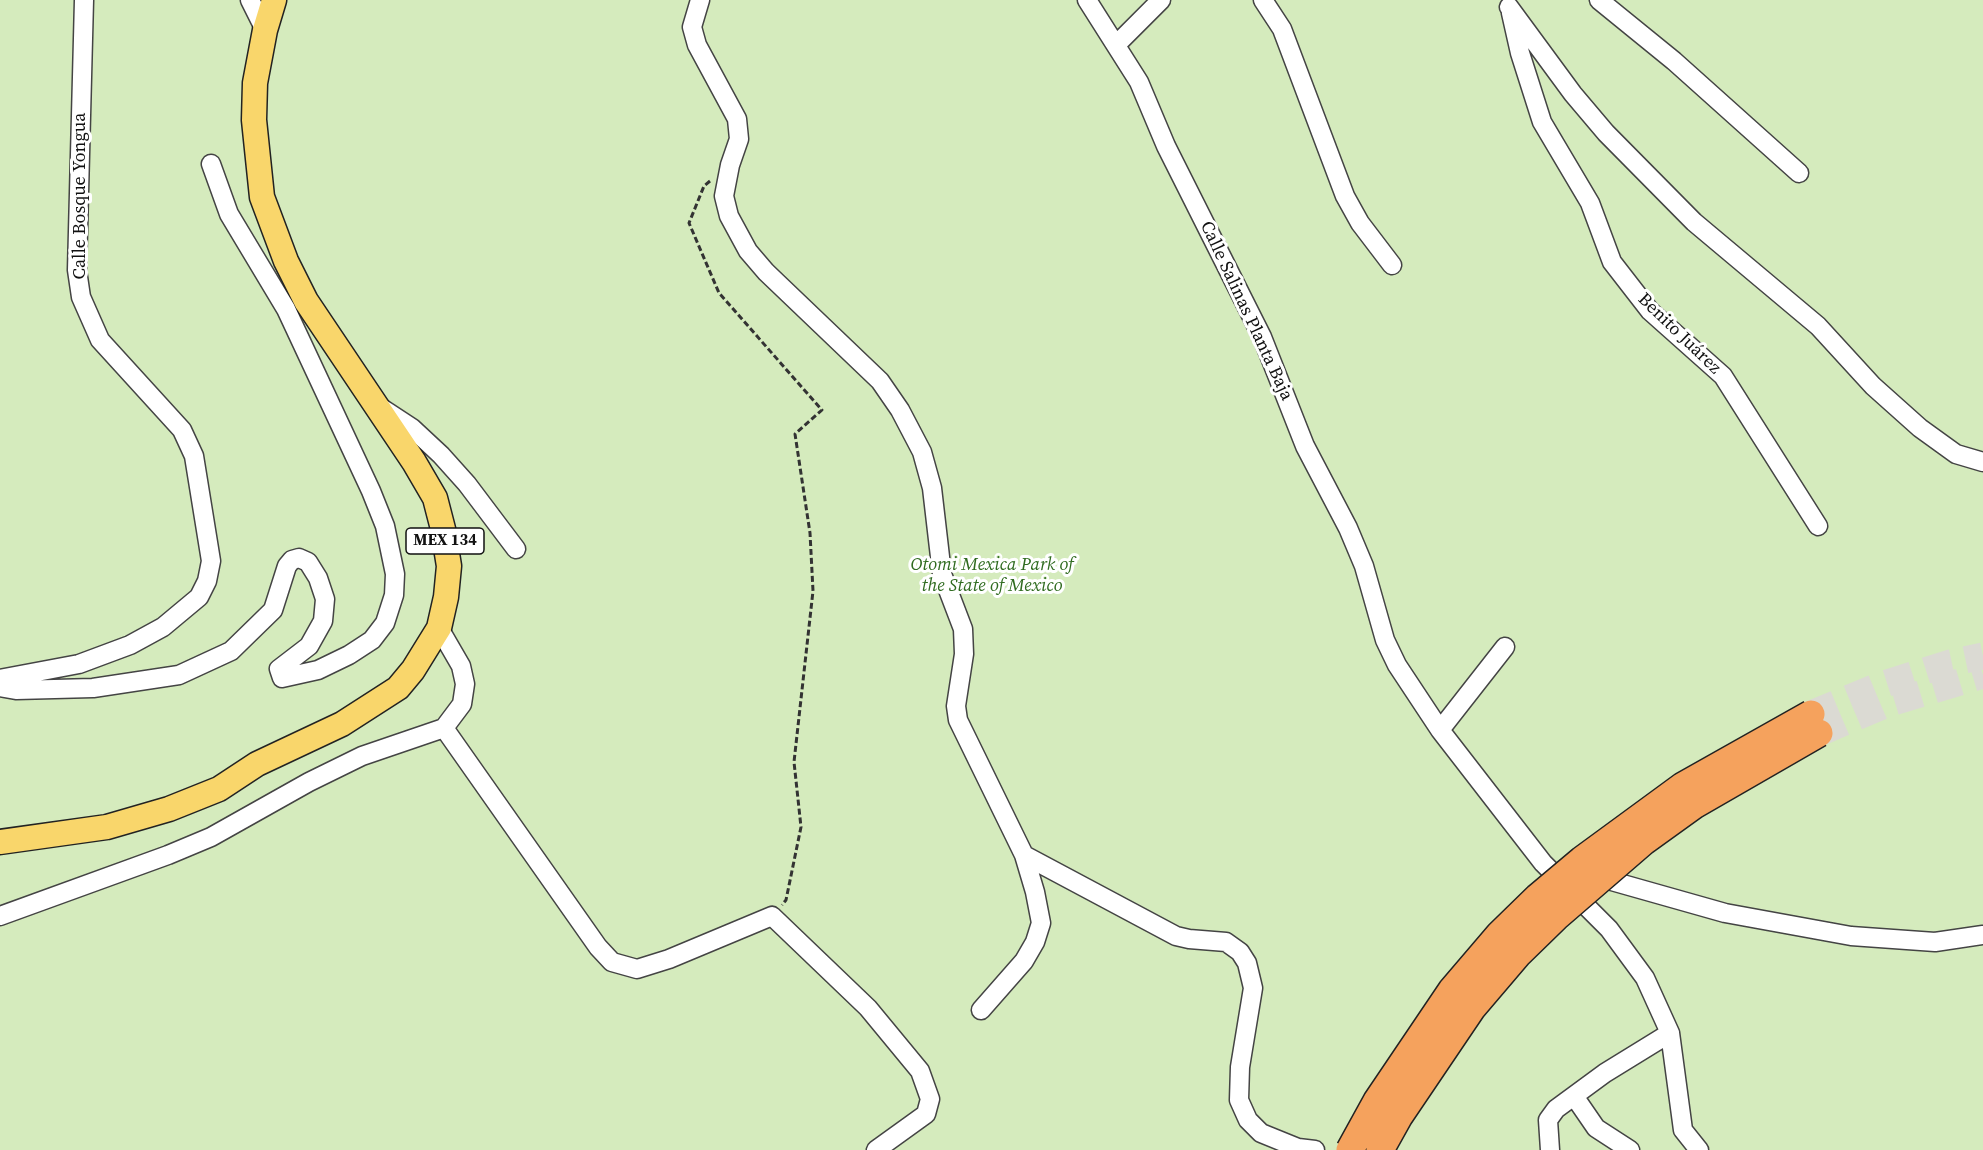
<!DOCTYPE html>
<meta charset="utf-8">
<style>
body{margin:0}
canvas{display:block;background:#fffdf5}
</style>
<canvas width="1983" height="1150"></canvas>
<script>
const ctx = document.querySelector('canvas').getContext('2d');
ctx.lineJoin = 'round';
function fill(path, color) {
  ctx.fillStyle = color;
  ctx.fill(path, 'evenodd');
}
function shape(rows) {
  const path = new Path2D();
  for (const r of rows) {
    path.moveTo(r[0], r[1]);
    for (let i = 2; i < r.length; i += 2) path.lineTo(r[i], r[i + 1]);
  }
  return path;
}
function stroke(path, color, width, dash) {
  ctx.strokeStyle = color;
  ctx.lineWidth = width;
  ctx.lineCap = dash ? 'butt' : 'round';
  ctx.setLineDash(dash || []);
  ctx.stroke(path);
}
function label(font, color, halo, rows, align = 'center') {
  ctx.font = font + ' "Source Serif 4",serif';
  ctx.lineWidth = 6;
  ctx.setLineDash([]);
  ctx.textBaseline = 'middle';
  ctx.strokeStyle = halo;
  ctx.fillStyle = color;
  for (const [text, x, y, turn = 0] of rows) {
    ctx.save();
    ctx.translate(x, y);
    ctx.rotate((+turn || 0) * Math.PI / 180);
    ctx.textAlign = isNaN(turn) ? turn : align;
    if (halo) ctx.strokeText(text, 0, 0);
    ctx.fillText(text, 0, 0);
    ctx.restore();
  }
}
fill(shape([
 [0,0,1983,0,1983,1150,0,1150]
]), '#d5ebbd');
stroke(shape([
 [1811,714,1881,685,1950,663,1983,656],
 [1819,733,1887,704,1983,675]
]), '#dbdad3', 27, [27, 14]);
const minor = shape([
 [250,0,265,30],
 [700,0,692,27,697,45,737,119,739,139,730,165,724,196,729,216,748,251,766,272,880,381,900,410,922,452,932,488,942,574,963,629,964,654,956,706,958,720,1024,855,1035,892,1041,923,1035,942,1024,961,981,1010],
 [1087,0,1139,82,1166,146,1262,337,1305,446,1348,528,1364,566,1385,640,1397,665,1440,730,1543,863,1609,929,1645,978,1670,1033,1683,1130,1699,1150],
 [1263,0,1282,29,1345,196,1360,223,1392,265],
 [1599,0,1674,61,1799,173],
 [1509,7,1573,94,1606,133,1694,222,1818,326,1873,386,1920,428,1956,454,1983,462],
 [1511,13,1520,53,1542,122,1590,203,1612,262,1650,311,1723,376,1818,526],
 [1117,44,1161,0],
 [380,407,412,428,441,455,467,484,516,549],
 [0,679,79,664,130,645,163,627,199,597,207,581,211,561,194,456,182,430,100,340,81,297,77,270,84,0],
 [0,687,16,690,93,688,179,675,231,651,273,610,287,566,292,560,299,558,308,562,318,578,325,599,323,621,309,646,279,669,282,678,318,670,349,655,372,640,385,623,394,595,395,574,385,526,371,491,286,309,229,214,211,164],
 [444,728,598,947,612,962,637,969,669,959,772,916,868,1008,920,1071,930,1099,926,1114,876,1150],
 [1440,730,1505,647],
 [1024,855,1176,936,1189,939,1226,942,1240,952,1247,963,1253,988,1240,1067,1239,1100,1248,1120,1261,1133,1298,1148,1315,1150],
 [1594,876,1725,913,1851,936,1935,942,1983,935],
 [0,916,168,855,211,837,309,782,362,756,444,728,462,704,465,684,461,666,439,628],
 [1574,1096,1596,1128,1630,1150],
 [1550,1150,1548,1120,1556,1109,1605,1073,1670,1033]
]);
const major = shape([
 [0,842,107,827,169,809,219,789,257,764,342,724,398,688,413,670,439,628,446,597,449,566,443,529,435,498,414,462,306,301,286,261,262,197,254,120,255,83,265,30,274,0]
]);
stroke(minor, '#444', 21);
stroke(major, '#222', 27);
stroke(shape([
 [710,181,704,186,689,223,719,293,822,410,795,434,810,533,813,591,794,762,801,827,786,900,782,905]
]), '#333', 3, [6, 3]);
stroke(minor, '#fff', 18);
stroke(major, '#f9d66b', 24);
const highwayBridge = shape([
 [1350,1150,1377,1101,1452,990,1499,935,1538,897,1582,860,1683,786,1811,714],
 [1380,1150,1399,1116,1472,1008,1518,954,1556,917,1644,841,1694,805,1819,733]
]);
stroke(highwayBridge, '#222', 30, []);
stroke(highwayBridge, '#f5a25d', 27);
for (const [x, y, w] of [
 [445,541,78]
]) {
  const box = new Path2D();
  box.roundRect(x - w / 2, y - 13, w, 26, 4.5);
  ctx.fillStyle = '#fff';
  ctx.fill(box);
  stroke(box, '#111', 1.5);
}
label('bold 16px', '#111', null, [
 ["MEX 134",445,541]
]);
label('18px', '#111', '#fff', [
 ["Calle Bosque Yongua",80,196,-90],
 ["Calle Salinas Planta Baja",1246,311,65],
 ["Benito Juárez",1679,334,44]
]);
label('italic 18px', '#2f6b1f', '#fff', [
 ["Otomi Mexica Park of",992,565],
 ["the State of Mexico",992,586]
]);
</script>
